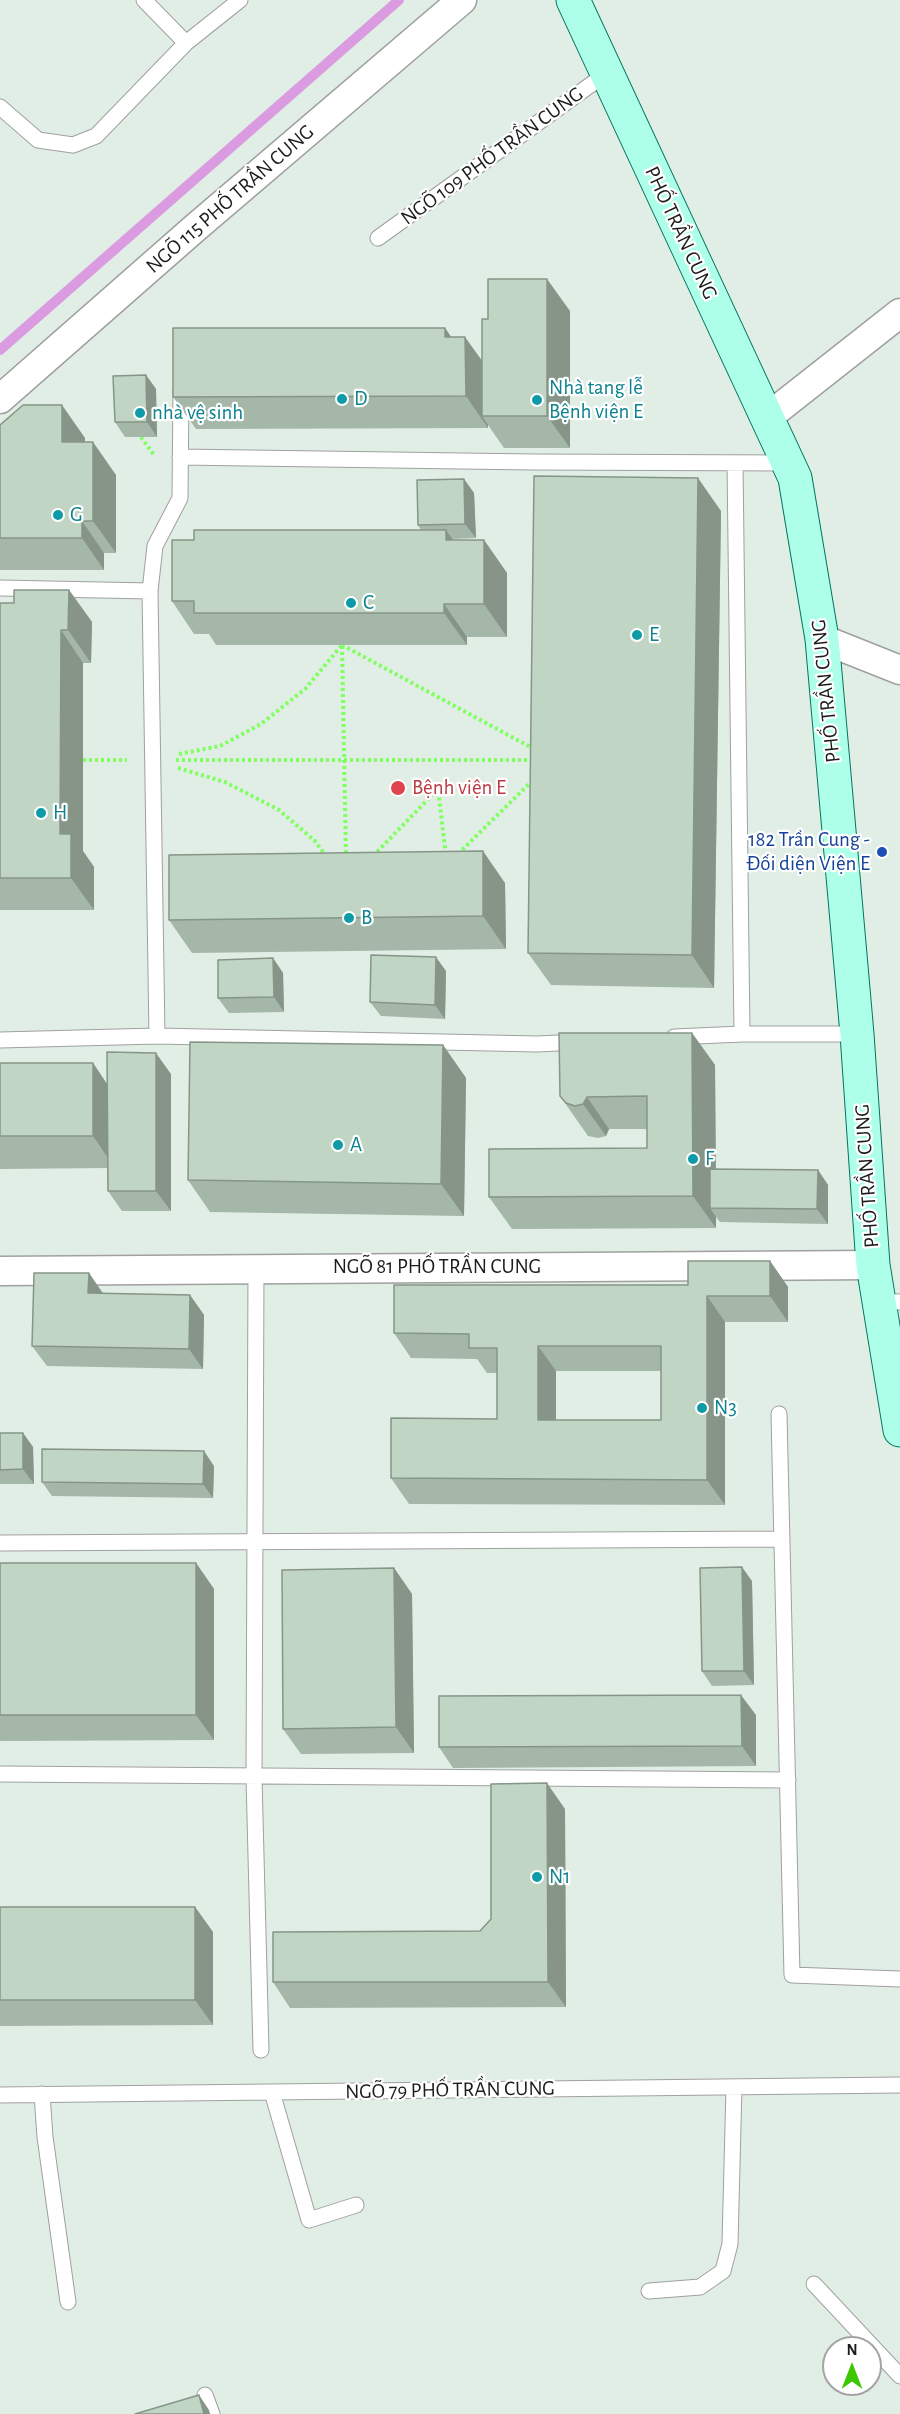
<!DOCTYPE html>
<meta charset="utf-8">
<style>
body{margin:0}
#map{position:relative;width:900px;height:2414px;overflow:hidden;background:#e0eee5;font-family:"Alegreya Sans",sans-serif}
canvas{display:block}
.north{position:absolute;left:822px;top:2336px;width:60px;height:60px;box-sizing:border-box;background:#fff;border:2px solid #a4a4a4;border-radius:50%;rotate:0deg;font-size:16px;font-weight:700;line-height:24px;text-align:center;color:#1c1c1c}
.north::after{content:'';display:block;margin:auto;width:21px;height:27px;background:#3dc700;clip-path:polygon(50% 0,100% 100%,50% 72%,0 100%)}
</style>
<div id="map">
<canvas width="900" height="2414"></canvas>
<div class="north">N</div>
</div>
<script>
const ctx = document.querySelector('canvas').getContext('2d');
ctx.lineJoin = 'round';
function shape(rows) {
  const path = new Path2D();
  for (const r of rows) {
    path.moveTo(r[0], r[1]);
    for (let i = 2; i < r.length; i += 2) path.lineTo(r[i], r[i + 1]);
  }
  return path;
}
function stroke(path, color, width, dash) {
  ctx.strokeStyle = color;
  ctx.lineWidth = width;
  ctx.lineCap = dash ? 'butt' : 'round';
  ctx.setLineDash(dash || []);
  ctx.stroke(path);
}
function fill(path, color) {
  ctx.fillStyle = color;
  ctx.fill(path, 'evenodd');
}
function label(font, color, halo, rows, align = 'center') {
  ctx.font = font + ' "Alegreya Sans",sans-serif';
  ctx.lineWidth = 4.5;
  ctx.setLineDash([]);
  ctx.textBaseline = 'middle';
  ctx.strokeStyle = halo;
  ctx.fillStyle = color;
  for (const [text, x, y, turn = 0] of rows) {
    ctx.save();
    ctx.translate(x, y);
    ctx.rotate((+turn || 0) * Math.PI / 180);
    ctx.textAlign = isNaN(turn) ? turn : align;
    if (halo) ctx.strokeText(text, 0, 0);
    ctx.fillText(text, 0, 0);
    ctx.restore();
  }
}
stroke(shape([
 [0,350,399,0]
]), '#db9be1', 10);
const lane = shape([
 [144,0,186,43],
 [0,107,38,140,73,145,96,136,186,43,240,0],
 [378,238,607,73],
 [180,457,532,462,788,463],
 [735,463,742,1034],
 [0,588,150,591],
 [157,1036,150,591,155,546,180,498,181,389],
 [674,1037,742,1034,857,1034],
 [0,1040,157,1036,537,1044,579,1042],
 [256,1268,254,1778,261,2050],
 [879,1301,900,1302],
 [779,1414,792,1975,900,1979],
 [0,1543,782,1539],
 [0,1774,788,1780],
 [272,2092,309,2220,356,2205],
 [42,2094,45,2137,68,2302],
 [0,2095,900,2085],
 [814,2284,900,2376],
 [649,2291,700,2287,723,2271,730,2244,734,2087],
 [205,2395,212,2414]
]);
const street = shape([
 [0,399,195,228,462,0],
 [768,417,900,313],
 [822,639,900,670],
 [0,1271,873,1265]
]);
const secondary = shape([
 [573,0,795,478,822,639,857,1034,873,1265,900,1430]
]);
stroke(lane, '#a0a0a0', 17);
stroke(street, '#a0a0a0', 31);
stroke(secondary, '#00755e', 35);
stroke(shape([
 [141,437,154,455],
 [342,645,534,749],
 [342,646,346,857],
 [179,754,220,746,261,724,305,689,342,645],
 [83,760,127,760],
 [176,760,535,760],
 [178,768,225,782,279,810,315,841,326,856],
 [458,854,533,780],
 [373,856,438,789,446,856]
]), '#80ff60', 4, [3, 3]);
stroke(lane, '#fff', 15);
stroke(street, '#fff', 28);
stroke(secondary, '#adffea', 33);
fill(shape([
 [570,311,570,448,504,448,488,425,488,428,196,429,173,397,445,328,451,337,482,361],
 [146,375,156,389,157,437,125,437,115,422],
 [0,425,85,438,85,442,116,475,116,553,104,553,104,570,0,570],
 [464,479,474,493,476,538,452,539,453,540,484,540,507,573,507,637,467,637,467,645,216,645,209,634,194,634,172,601,194,540,421,530,418,525],
 [721,511,714,988,551,985,528,953],
 [69,590,92,622,91,663,83,663,83,851,94,867,94,910,0,910,0,603,14,603],
 [505,883,506,949,192,953,169,920],
 [273,958,283,973,284,1012,229,1013,218,998],
 [446,971,445,1019,381,1016,370,1002],
 [692,1033,715,1065,716,1169,818,1170,828,1185,828,1224,720,1222,716,1217,716,1228,512,1229,489,1197,647,1148,647,1129,609,1129,606,1136,598,1138,588,1136,560,1096],
 [443,1045,466,1078,464,1216,210,1212,188,1180],
 [0,1063,93,1063,107,1084,171,1074,171,1211,122,1211,108,1191,107,1168,0,1169],
 [770,1261,788,1287,788,1322,725,1322,725,1505,409,1504,391,1478,497,1419,497,1373,487,1373,477,1359,411,1358,394,1333,688,1285],
 [556,1371,661,1371,661,1420,556,1420],
 [89,1273,103,1293,190,1295,204,1315,203,1369,47,1366,32,1346],
 [0,1433,23,1433,33,1447,34,1484,0,1484],
 [214,1466,213,1498,52,1496,42,1482],
 [0,1563,196,1563,214,1589,214,1740,0,1741],
 [394,1568,412,1594,414,1753,301,1754,283,1729],
 [752,1581,754,1685,712,1686,702,1671],
 [756,1715,756,1766,453,1768,439,1747],
 [565,1809,566,2007,290,2008,273,1982,480,1931,491,1919],
 [0,1907,195,1907,213,1932,213,2025,0,2026,0,2040]
]), '#a5b7a8');
fill(shape([
 [547,279,570,311,570,448,547,416],
 [445,328,465,357,465,337,488,369,482,416,488,425,488,428,466,396,445,337],
 [146,375,156,389,157,437,147,422],
 [62,405,85,438,85,475,62,442],
 [93,442,116,475,116,553,93,521],
 [698,478,721,511,714,988,692,955],
 [464,479,474,493,476,538,465,524],
 [82,521,104,553,104,570,82,538],
 [446,530,469,563,446,540],
 [484,540,507,573,507,637,484,604],
 [69,590,92,622,91,663,68,630],
 [444,604,467,637,467,645,444,613],
 [61,630,83,663,83,851,94,867,94,910,71,878,60,834],
 [483,851,505,883,506,949,483,916],
 [436,957,446,971,445,1019,435,1005],
 [273,958,283,973,284,1012,274,997],
 [692,1033,715,1065,716,1208,710,1208,716,1217,716,1228,693,1196],
 [443,1045,466,1078,464,1216,441,1184],
 [156,1053,171,1074,171,1211,156,1191],
 [93,1063,115,1096,115,1168,93,1136],
 [587,1097,609,1129,606,1136,583,1104],
 [818,1170,828,1185,828,1224,817,1209],
 [770,1261,788,1287,788,1322,770,1296],
 [89,1273,103,1294,88,1293],
 [190,1295,204,1315,203,1369,189,1349],
 [707,1296,725,1322,725,1505,707,1480],
 [538,1346,556,1371,556,1446,538,1420],
 [23,1433,33,1447,34,1484,23,1469],
 [204,1451,214,1466,213,1498,203,1484],
 [196,1563,214,1589,214,1740,196,1715],
 [742,1567,752,1581,754,1685,744,1671],
 [394,1568,412,1594,414,1753,396,1727],
 [741,1695,756,1715,756,1766,742,1746],
 [547,1783,565,1809,566,2007,548,1982],
 [195,1907,213,1932,213,2025,195,2000],
 [199,2395,209,2410,210,2414,204,2414]
]), '#869588');
const building = shape([
 [488,279,547,279,547,416,482,416,482,319,488,319,488,279],
 [173,328,445,328,445,337,465,337,466,396,173,397,173,328],
 [146,375,147,422,115,422,113,376,146,375],
 [23,405,62,405,62,442,93,442,93,521,82,521,82,538,0,538,0,425,23,405],
 [534,476,698,478,692,955,528,953,534,476],
 [464,479,465,524,418,525,417,480,464,479],
 [194,530,446,530,446,540,484,540,484,604,444,604,444,613,194,613,194,601,172,601,172,540,194,540,194,530],
 [14,590,69,590,68,630,61,630,60,834,71,834,71,878,0,878,0,603,14,603,14,590],
 [483,851,483,916,169,920,169,855,483,851],
 [371,955,436,957,435,1005,370,1002,371,955],
 [273,958,274,997,218,998,218,960,273,958],
 [559,1033,692,1033,693,1196,489,1197,489,1149,647,1148,647,1096,587,1097,583,1104,575,1106,566,1103,560,1096,559,1033],
 [190,1042,443,1045,441,1184,188,1180,190,1042],
 [107,1052,156,1053,156,1191,108,1191,107,1052],
 [0,1063,93,1063,93,1136,0,1136,0,1063],
 [710,1169,818,1170,817,1209,710,1208,710,1169],
 [688,1261,770,1261,770,1296,707,1296,707,1480,391,1478,391,1418,497,1419,497,1348,469,1348,469,1334,394,1333,394,1285,688,1285,688,1261],
 [538,1346,661,1346,661,1420,538,1420,538,1346],
 [34,1273,89,1273,88,1293,190,1295,189,1349,32,1346,34,1273],
 [0,1433,23,1433,23,1469,0,1470,0,1433],
 [42,1449,204,1451,203,1484,42,1482,42,1449],
 [0,1563,196,1563,196,1715,0,1715,0,1563],
 [742,1567,744,1671,702,1671,700,1568,742,1567],
 [394,1568,396,1727,283,1729,282,1570,394,1568],
 [741,1695,742,1746,439,1747,439,1696,741,1695],
 [547,1783,548,1982,273,1982,273,1932,480,1931,491,1919,491,1784,547,1783],
 [0,1907,195,1907,195,2000,0,2000,0,1907],
 [199,2395,204,2414,135,2414,199,2395]
]);
fill(building, '#c0d5c3');
stroke(building, '#869588', 1.5);
for (const [x, y, r, color] of [
 [342,399,6,"#0f9aa8"],
 [537,400,6,"#0f9aa8"],
 [140,413,6,"#0f9aa8"],
 [58,515,6,"#0f9aa8"],
 [351,603,6,"#0f9aa8"],
 [637,635,6,"#0f9aa8"],
 [398,788,8,"#e0444e"],
 [41,813,6,"#0f9aa8"],
 [882,852,6,"#1a4fb4"],
 [349,918,6,"#0f9aa8"],
 [338,1145,6,"#0f9aa8"],
 [693,1159,6,"#0f9aa8"],
 [702,1408,6,"#0f9aa8"],
 [537,1877,6,"#0f9aa8"]
]) {
  const dot = new Path2D();
  dot.arc(x, y, r, 0, 2 * Math.PI);
  ctx.fillStyle = color;
  ctx.fill(dot);
  stroke(dot, '#fff', 2);
}
label('21px', '#1c1c1c', '#fff', [
 ["NGÕ 109 PHỐ TRẦN CUNG",492,156,-36],
 ["NGÕ 115 PHỐ TRẦN CUNG",230,199,-41],
 ["PHỐ TRẦN CUNG",681,233,65],
 ["PHỐ TRẦN CUNG",826,691,-96],
 ["PHỐ TRẦN CUNG",867,1176,-94],
 ["NGÕ 81 PHỐ TRẦN CUNG",437,1267],
 ["NGÕ 79 PHỐ TRẦN CUNG",450,2090,-1]
]);
label('21px', '#0d838f', '#fff', [
 ["Nhà tang lễ",549,388],
 ["Bệnh viện E",549,412],
 ["D",354,399],
 ["nhà vệ sinh",152,413],
 ["G",70,515],
 ["C",363,603],
 ["E",649,635],
 ["H",53,813],
 ["B",361,918],
 ["A",350,1145],
 ["F",705,1159],
 ["N3",714,1408],
 ["N1",549,1877]
], 'left');
label('21px', '#be3a42', '#fff', [
 ["Bệnh viện E",412,788]
], 'left');
label('21px', '#164399', '#fff', [
 ["182 Trần Cung -",870,840],
 ["Đối diện Viện E",870,864]
], 'right');
</script>
